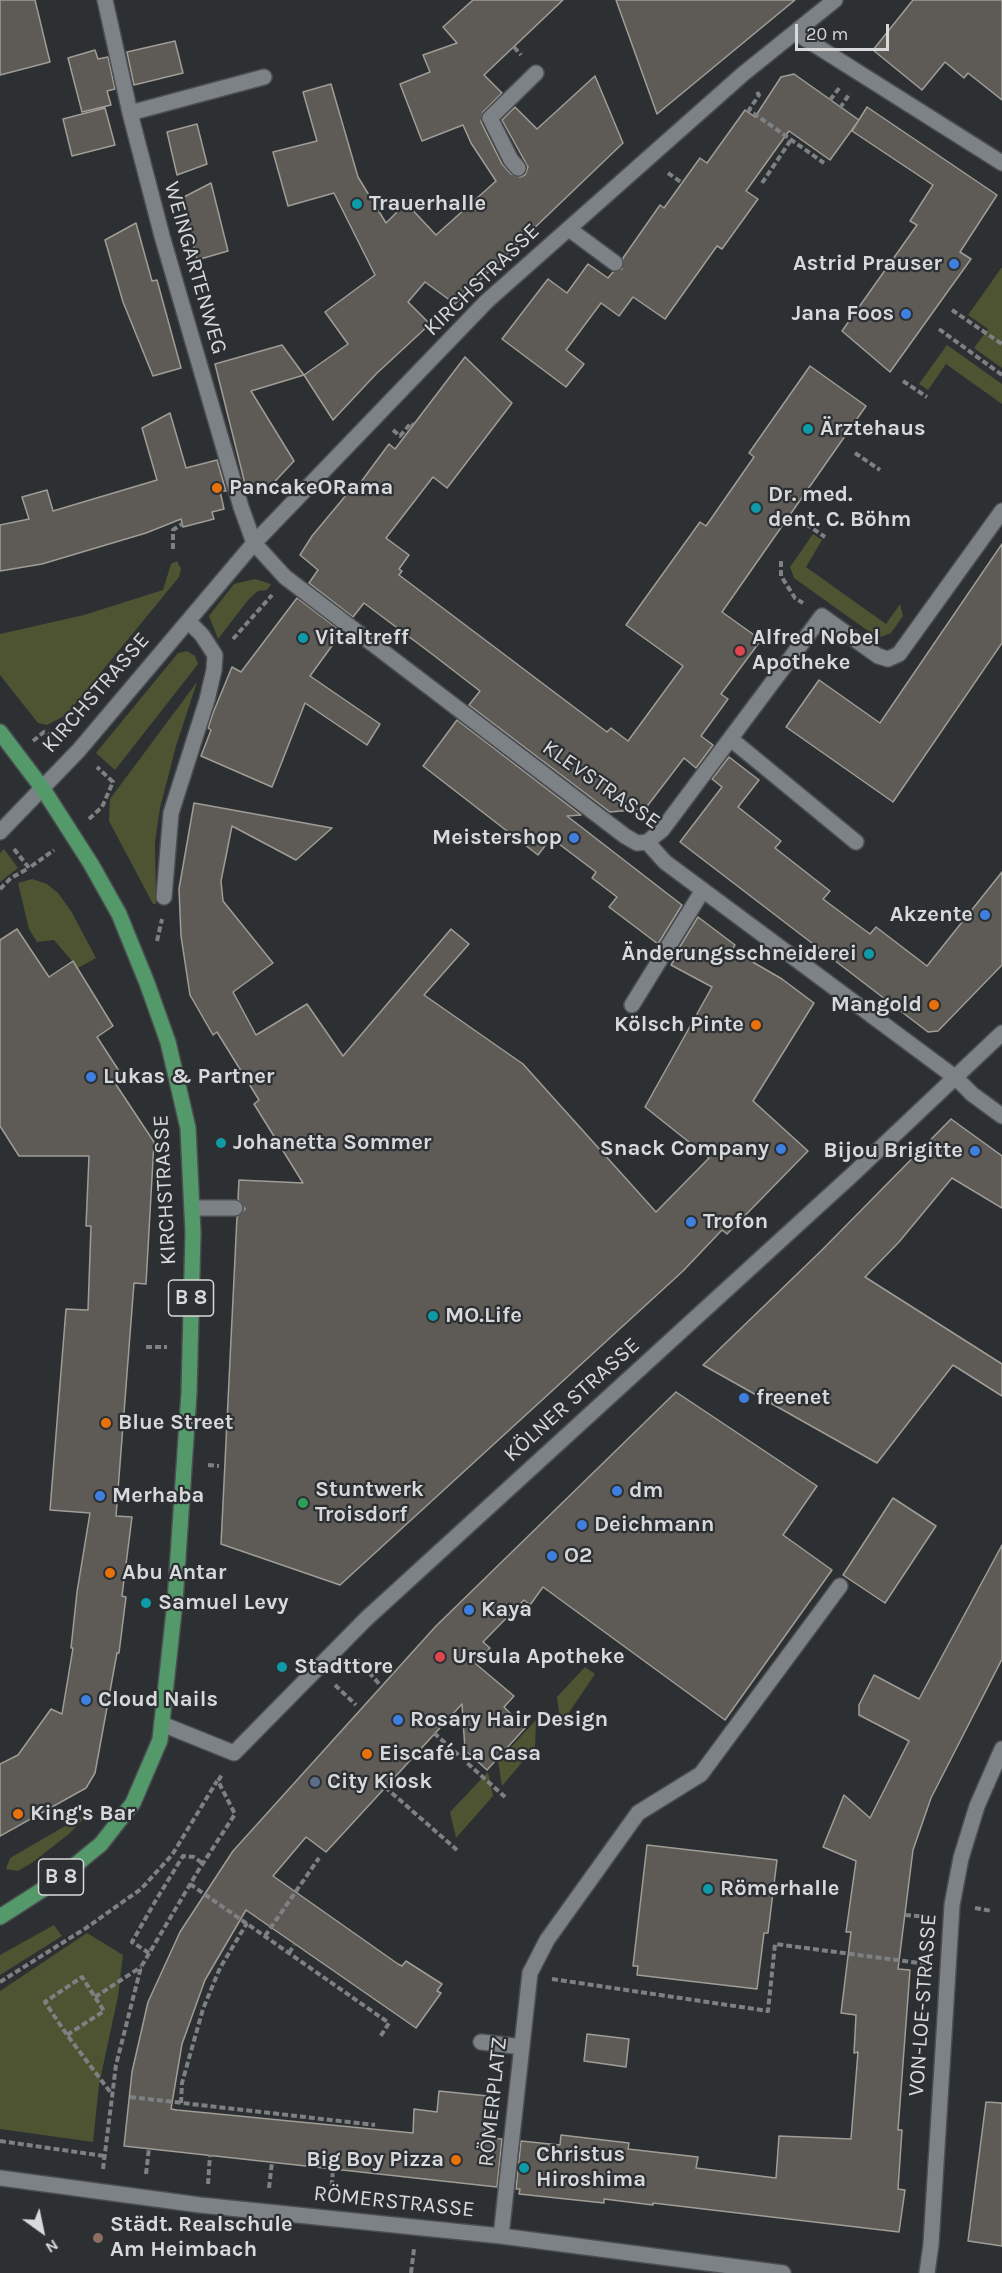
<!DOCTYPE html>
<meta charset="utf-8">
<style>
body{margin:0}
#map{position:relative;width:1002px;height:2273px;overflow:hidden;background:#2c3033;font-family:Karla,sans-serif}
canvas{display:block}
.north{position:absolute;left:12px;top:2201px;width:60px;height:60px;-webkit-text-stroke:4px #2c3033;paint-order:stroke;rotate:147deg;font-size:16px;font-weight:700;line-height:24px;text-align:center;color:#d7d9db}
.north::after{content:'';display:block;margin:auto;width:21px;height:27px;background:#d7d9db;clip-path:polygon(50% 0,100% 100%,50% 72%,0 100%)}
.scale{position:absolute;left:795px;top:24px;width:94px;height:27px;box-sizing:border-box;border:3px solid #d7d9db;border-top:0;padding-left:8px;font-size:18px;line-height:21px;white-space:nowrap;color:#d7d9db;-webkit-text-stroke:4px #2c3033;paint-order:stroke}
</style>
<div id="map">
<canvas width="1002" height="2273"></canvas>
<div class="north">N</div>
<div class="scale">20 m</div>
</div>
<script>
const ctx = document.querySelector('canvas').getContext('2d');
ctx.lineJoin = 'round';
function fill(path, color) {
  ctx.fillStyle = color;
  ctx.fill(path, 'evenodd');
}
function shape(rows) {
  const path = new Path2D();
  for (const r of rows) {
    path.moveTo(r[0], r[1]);
    for (let i = 2; i < r.length; i += 2) path.lineTo(r[i], r[i + 1]);
  }
  return path;
}
function stroke(path, color, width, dash) {
  ctx.strokeStyle = color;
  ctx.lineWidth = width;
  ctx.lineCap = dash ? 'butt' : 'round';
  ctx.setLineDash(dash || []);
  ctx.stroke(path);
}
function label(font, color, halo, rows, align = 'center') {
  ctx.font = font + ' Karla,sans-serif';
  ctx.lineWidth = 4.5;
  ctx.setLineDash([]);
  ctx.textBaseline = 'middle';
  ctx.strokeStyle = halo;
  ctx.fillStyle = color;
  for (const [text, x, y, turn = 0] of rows) {
    ctx.save();
    ctx.translate(x, y);
    ctx.rotate((+turn || 0) * Math.PI / 180);
    ctx.textAlign = isNaN(turn) ? turn : align;
    if (halo) ctx.strokeText(text, 0, 0);
    ctx.fillText(text, 0, 0);
    ctx.restore();
  }
}
fill(shape([
 [1002,267,1002,368,974,348,988,329,968,315],
 [947,345,1002,384,1002,404,946,364,928,390,919,384],
 [813,534,822,540,806,567,886,624,900,604,903,616,891,633,878,638,794,578,790,567],
 [177,561,181,569,179,577,66,715,47,725,38,723,0,675,0,634,84,615,163,590,171,564],
 [255,579,271,584,267,590,258,591,248,600,218,639,209,616,234,584],
 [187,651,195,656,198,664,115,770,96,753,178,653],
 [197,682,176,746,160,808,155,842,156,904,153,904,109,821,110,799],
 [4,849,18,868,0,882,0,853],
 [32,879,47,884,58,893,71,911,96,958,78,968,54,940,37,942,29,929,18,883],
 [585,1667,595,1674,566,1717,560,1719,557,1697],
 [536,1720,535,1747,502,1786,498,1761],
 [488,1772,493,1796,456,1838,450,1812],
 [91,1811,69,1834,33,1862,18,1871,6,1869,10,1858],
 [54,1925,62,1936,0,1975,0,1955],
 [87,1933,123,1955,118,1996,99,2085,93,2142,0,2129,0,1991]
]), '#4e5432');
const building = shape([
 [0,0,35,0,50,62,0,75,0,0],
 [473,0,563,0,484,75,502,93,483,112,481,122,502,164,511,174,520,177,525,175,528,167,502,120,515,107,537,129,595,76,623,143,455,304,425,282,408,302,430,324,376,374,333,420,304,375,348,344,325,312,375,275,334,193,288,206,273,152,317,141,303,92,331,84,358,177,386,223,406,203,436,235,496,181,471,143,463,125,422,141,400,84,430,72,423,55,457,43,443,27,473,0],
 [616,0,795,0,657,114,616,0],
 [913,0,1002,0,1002,100,968,73,964,78,945,62,922,90,873,50,913,0],
 [175,41,183,73,134,85,127,52,175,41],
 [95,50,98,59,108,57,115,89,107,91,111,105,82,112,68,58,95,50],
 [794,74,859,120,830,160,789,131,746,191,758,199,722,249,717,246,665,319,633,297,619,316,601,303,566,350,584,364,566,387,502,339,548,279,567,293,588,264,608,278,613,272,622,269,623,258,660,205,664,208,700,158,707,163,745,110,755,117,781,77,794,74],
 [867,107,997,195,960,252,971,259,890,372,842,331,917,225,910,221,933,185,852,131,867,107],
 [105,108,115,145,72,156,63,119,105,108],
 [197,124,207,164,177,175,167,132,197,124],
 [211,183,228,251,197,260,182,198,211,183],
 [136,223,152,281,157,280,181,368,153,376,123,302,105,240,136,223],
 [282,345,304,375,251,391,294,461,265,492,247,492,215,364,282,345],
 [465,357,512,403,447,488,433,477,386,538,409,555,399,569,402,571,399,575,607,732,611,728,628,741,683,666,626,625,700,522,706,526,754,457,749,453,810,366,866,406,722,612,761,640,721,694,728,699,701,736,713,745,696,768,684,758,645,809,610,812,469,705,480,691,432,654,364,603,353,617,309,583,318,570,300,555,312,536,352,488,355,490,389,444,395,449,465,357],
 [170,413,186,468,217,460,226,491,220,491,224,509,212,512,214,519,183,527,181,519,146,533,42,564,0,571,0,525,29,519,22,497,47,490,53,511,157,480,142,428,170,413],
 [1002,544,1002,643,893,802,786,727,819,680,880,723,1002,544],
 [297,598,342,632,310,676,380,724,367,745,305,703,272,787,201,756,211,730,208,728,213,713,232,667,241,672,297,598],
 [457,720,581,815,567,816,682,905,658,944,609,907,617,897,592,878,596,872,551,838,538,855,423,766,457,720],
 [729,757,759,780,738,807,781,841,775,848,830,891,823,899,847,917,870,934,876,927,927,966,1002,872,1002,965,938,1031,928,1032,680,842,722,787,712,779,729,757],
 [194,803,332,828,296,860,232,826,221,881,223,901,273,963,233,992,256,1035,307,1004,343,1056,451,929,469,944,424,995,523,1064,656,1212,709,1158,645,1107,712,987,671,965,676,957,674,956,698,917,735,945,732,950,782,979,814,1003,753,1101,808,1151,727,1234,722,1230,683,1271,340,1585,221,1544,237,1217,245,1209,238,1199,239,1180,303,1183,254,1104,259,1100,217,1032,213,1035,190,995,181,936,179,889,194,803],
 [17,929,49,977,73,961,113,1026,97,1037,121,1074,113,1080,154,1142,146,1284,134,1283,116,1516,132,1517,122,1596,126,1597,119,1653,117,1653,95,1773,86,1788,0,1836,0,1764,18,1755,51,1709,62,1714,73,1648,71,1648,77,1592,90,1513,50,1510,66,1309,88,1310,91,1226,86,1226,89,1156,19,1156,0,1126,0,940,17,929],
 [951,1119,1002,1156,1002,1208,952,1178,899,1242,865,1277,1002,1364,1002,1396,953,1365,877,1463,703,1365,822,1250,951,1119],
 [676,1392,817,1486,783,1535,832,1570,725,1720,543,1587,530,1605,524,1600,483,1642,490,1648,476,1664,514,1696,504,1707,525,1728,487,1770,465,1750,462,1704,326,1852,306,1837,273,1876,398,1964,402,1966,406,1961,442,1984,437,1991,441,1993,416,2028,246,1910,205,1980,182,2044,171,2109,177,2110,413,2133,414,2109,437,2112,439,2091,488,2096,484,2137,502,2139,497,2187,124,2146,132,2072,148,2002,180,1932,233,1851,436,1626,676,1392],
 [893,1498,936,1526,885,1603,843,1575,893,1498],
 [1002,1545,1002,1659,931,1798,913,1850,898,1969,910,1970,898,2130,902,2130,898,2189,905,2190,899,2232,653,2203,653,2205,604,2199,604,2203,519,2194,520,2189,516,2189,521,2141,560,2145,561,2135,629,2143,628,2149,698,2157,696,2168,776,2178,779,2136,851,2139,858,2052,854,2053,856,2015,841,2013,851,1932,846,1932,856,1861,823,1847,844,1795,870,1818,909,1741,859,1715,859,1705,874,1675,919,1699,1002,1545],
 [647,1845,777,1860,768,1933,764,1933,757,1989,637,1975,638,1966,633,1966,647,1845],
 [587,2034,629,2039,626,2067,584,2061,587,2034],
 [986,2102,1002,2103,1002,2246,968,2241,986,2102]
]);
fill(building, '#5e5b56');
stroke(building, '#a09d97', 1.5);
const minor = shape([
 [105,0,130,113,162,236,241,507,254,543,285,577,625,836,637,843,647,842],
 [796,33,1002,163],
 [130,113,264,77],
 [518,168,511,160,490,118,536,73],
 [569,229,615,263],
 [732,740,856,842],
 [0,832,79,750,254,543,487,301,743,74,835,0],
 [647,842,662,830,822,616,878,656,888,659,899,654,1002,511],
 [647,842,665,862,956,1078,972,1094,1002,1116],
 [164,897,171,813,207,700,214,670,215,655,202,635,188,621],
 [632,1005,703,890],
 [192,1208,235,1208],
 [162,1724,234,1753,366,1619,853,1174,1002,1033],
 [481,2042,522,2047],
 [0,2178,200,2205,501,2236,783,2273],
 [501,2236,530,1973,547,1940,638,1813,701,1774,840,1586],
 [927,2273,931,2244,952,1905,961,1858,977,1806,1002,1749]
]);
const major = shape([
 [0,732,43,789,91,864,119,914,147,983,168,1042,188,1128,193,1233,189,1393,175,1602,160,1740,133,1803,101,1844,56,1881,0,1917]
]);
stroke(minor, '#4b4e51', 18);
stroke(major, '#4b4e51', 18);
stroke(shape([
 [514,47,521,55],
 [757,92,759,95,749,110,824,163],
 [830,100,840,87],
 [840,108,850,93],
 [668,173,682,183],
 [762,183,791,140],
 [952,310,1002,344],
 [939,329,1002,375],
 [903,381,927,397],
 [393,430,400,436,411,423,413,425],
 [855,453,880,470],
 [806,524,825,537],
 [173,549,173,530,182,524],
 [781,561,781,576,795,598,803,603],
 [233,639,272,595],
 [33,741,44,732,50,735,61,733],
 [89,819,102,807,113,782,97,767],
 [14,849,29,868,54,850],
 [0,889,11,878,29,868],
 [157,941,162,919],
 [146,1347,167,1347],
 [208,1465,219,1466],
 [357,1659,381,1686],
 [335,1685,356,1705],
 [434,1733,505,1797],
 [385,1787,457,1850],
 [190,1884,389,2023,380,2037],
 [975,1908,992,1911],
 [905,1915,928,1917],
 [265,1936,319,1858],
 [149,1953,132,1942,156,1900,183,1856,194,1857,202,1863],
 [289,1953,294,1945],
 [552,1979,768,2011,775,1944,927,1964],
 [0,1982,86,1928,141,1889,172,1855,217,1781],
 [95,1997,141,1967],
 [67,2035,104,2011,82,1977,45,2002,67,2035,111,2093],
 [130,2097,375,2125],
 [181,2103,182,2083,203,2009,220,1968,247,1923],
 [0,2141,104,2156],
 [103,2169,116,2065,141,1967,198,1871,235,1814,218,1781,223,1773],
 [146,2174,149,2148],
 [208,2184,210,2155],
 [269,2188,272,2162],
 [331,2195,333,2169],
 [411,2273,414,2249]
]), '#7e8183', 4, [6, 3]);
stroke(minor, '#7d8286', 15);
stroke(major, '#54996a', 15);
for (const [x, y, r, color] of [
 [357,204,6,"#0f9aa8"],
 [954,264,6,"#3f7fe0"],
 [906,314,6,"#3f7fe0"],
 [808,429,6,"#0f9aa8"],
 [217,488,6,"#e8710a"],
 [756,508,6,"#0f9aa8"],
 [303,638,6,"#0f9aa8"],
 [740,651,6,"#e0444e"],
 [574,838,6,"#3f7fe0"],
 [985,915,6,"#3f7fe0"],
 [869,954,6,"#0f9aa8"],
 [934,1005,6,"#e8710a"],
 [756,1025,6,"#e8710a"],
 [91,1077,6,"#3f7fe0"],
 [221,1143,6,"#0f9aa8"],
 [781,1149,6,"#3f7fe0"],
 [975,1151,6,"#3f7fe0"],
 [691,1222,6,"#3f7fe0"],
 [433,1316,6,"#0f9aa8"],
 [744,1398,6,"#3f7fe0"],
 [106,1423,6,"#e8710a"],
 [617,1491,6,"#3f7fe0"],
 [100,1496,6,"#3f7fe0"],
 [303,1503,6,"#2e9e5b"],
 [582,1525,6,"#3f7fe0"],
 [552,1556,6,"#3f7fe0"],
 [110,1573,6,"#e8710a"],
 [146,1603,6,"#0f9aa8"],
 [469,1610,6,"#3f7fe0"],
 [440,1657,6,"#e0444e"],
 [282,1667,6,"#0f9aa8"],
 [86,1700,6,"#3f7fe0"],
 [398,1720,6,"#3f7fe0"],
 [367,1754,6,"#e8710a"],
 [315,1782,6,"#5c6f8a"],
 [18,1814,6,"#e8710a"],
 [708,1889,6,"#0f9aa8"],
 [456,2160,6,"#e8710a"],
 [524,2168,6,"#0f9aa8"],
 [98,2238,6,"#8d6e63"]
]) {
  const dot = new Path2D();
  dot.arc(x, y, r, 0, 2 * Math.PI);
  ctx.fillStyle = color;
  ctx.fill(dot);
  stroke(dot, '#2c3033', 2);
}
for (const [x, y, w] of [
 [191,1298,45],
 [61,1877,45]
]) {
  const box = new Path2D();
  box.roundRect(x - w / 2, y - 18, w, 36, 4.5);
  ctx.fillStyle = '#2c3033';
  ctx.fill(box);
  stroke(box, '#d7d9db', 1.5);
}
label('bold 21px', '#d7d9db', null, [
 ["B 8",191,1298],
 ["B 8",61,1877]
]);
label('bold 22px', '#d7d9db', '#2c3033', [
 ["Trauerhalle",369,204],
 ["Astrid Prauser",942,264,"right"],
 ["Jana Foos",894,314,"right"],
 ["Ärztehaus",820,429],
 ["PancakeORama",229,488],
 ["Dr. med.",768,495],
 ["dent. C. Böhm",768,520],
 ["Vitaltreff",315,638],
 ["Alfred Nobel",752,638],
 ["Apotheke",752,663],
 ["Meistershop",562,838,"right"],
 ["Akzente",973,915,"right"],
 ["Änderungsschneiderei",857,954,"right"],
 ["Mangold",922,1005,"right"],
 ["Kölsch Pinte",744,1025,"right"],
 ["Lukas & Partner",103,1077],
 ["Johanetta Sommer",233,1143],
 ["Snack Company",769,1149,"right"],
 ["Bijou Brigitte",963,1151,"right"],
 ["Trofon",703,1222],
 ["MO.Life",445,1316],
 ["freenet",756,1398],
 ["Blue Street",118,1423],
 ["Stuntwerk",315,1490],
 ["Troisdorf",315,1515],
 ["dm",629,1491],
 ["Merhaba",112,1496],
 ["Deichmann",594,1525],
 ["O2",564,1556],
 ["Abu Antar",122,1573],
 ["Samuel Levy",158,1603],
 ["Kaya",481,1610],
 ["Ursula Apotheke",452,1657],
 ["Stadttore",294,1667],
 ["Cloud Nails",98,1700],
 ["Rosary Hair Design",410,1720],
 ["Eiscafé La Casa",379,1754],
 ["City Kiosk",327,1782],
 ["King's Bar",30,1814],
 ["Römerhalle",720,1889],
 ["Christus",536,2155],
 ["Hiroshima",536,2180],
 ["Big Boy Pizza",444,2160,"right"],
 ["Städt. Realschule",110,2225],
 ["Am Heimbach",110,2250]
], 'left');
label('22px', '#d7d9db', '#2c3033', [
 ["WEINGARTENWEG",195,268,74],
 ["KIRCHSTRASSE",482,280,-44],
 ["KIRCHSTRASSE",96,693,-49],
 ["KLEVSTRASSE",601,785,35],
 ["KIRCHSTRASSE",165,1190,-93],
 ["KÖLNER STRASSE",572,1400,-42],
 ["VON-LOE-STRASSE",923,2005,-86],
 ["RÖMERPLATZ",493,2102,-84],
 ["RÖMERSTRASSE",394,2202,6]
]);
</script>
